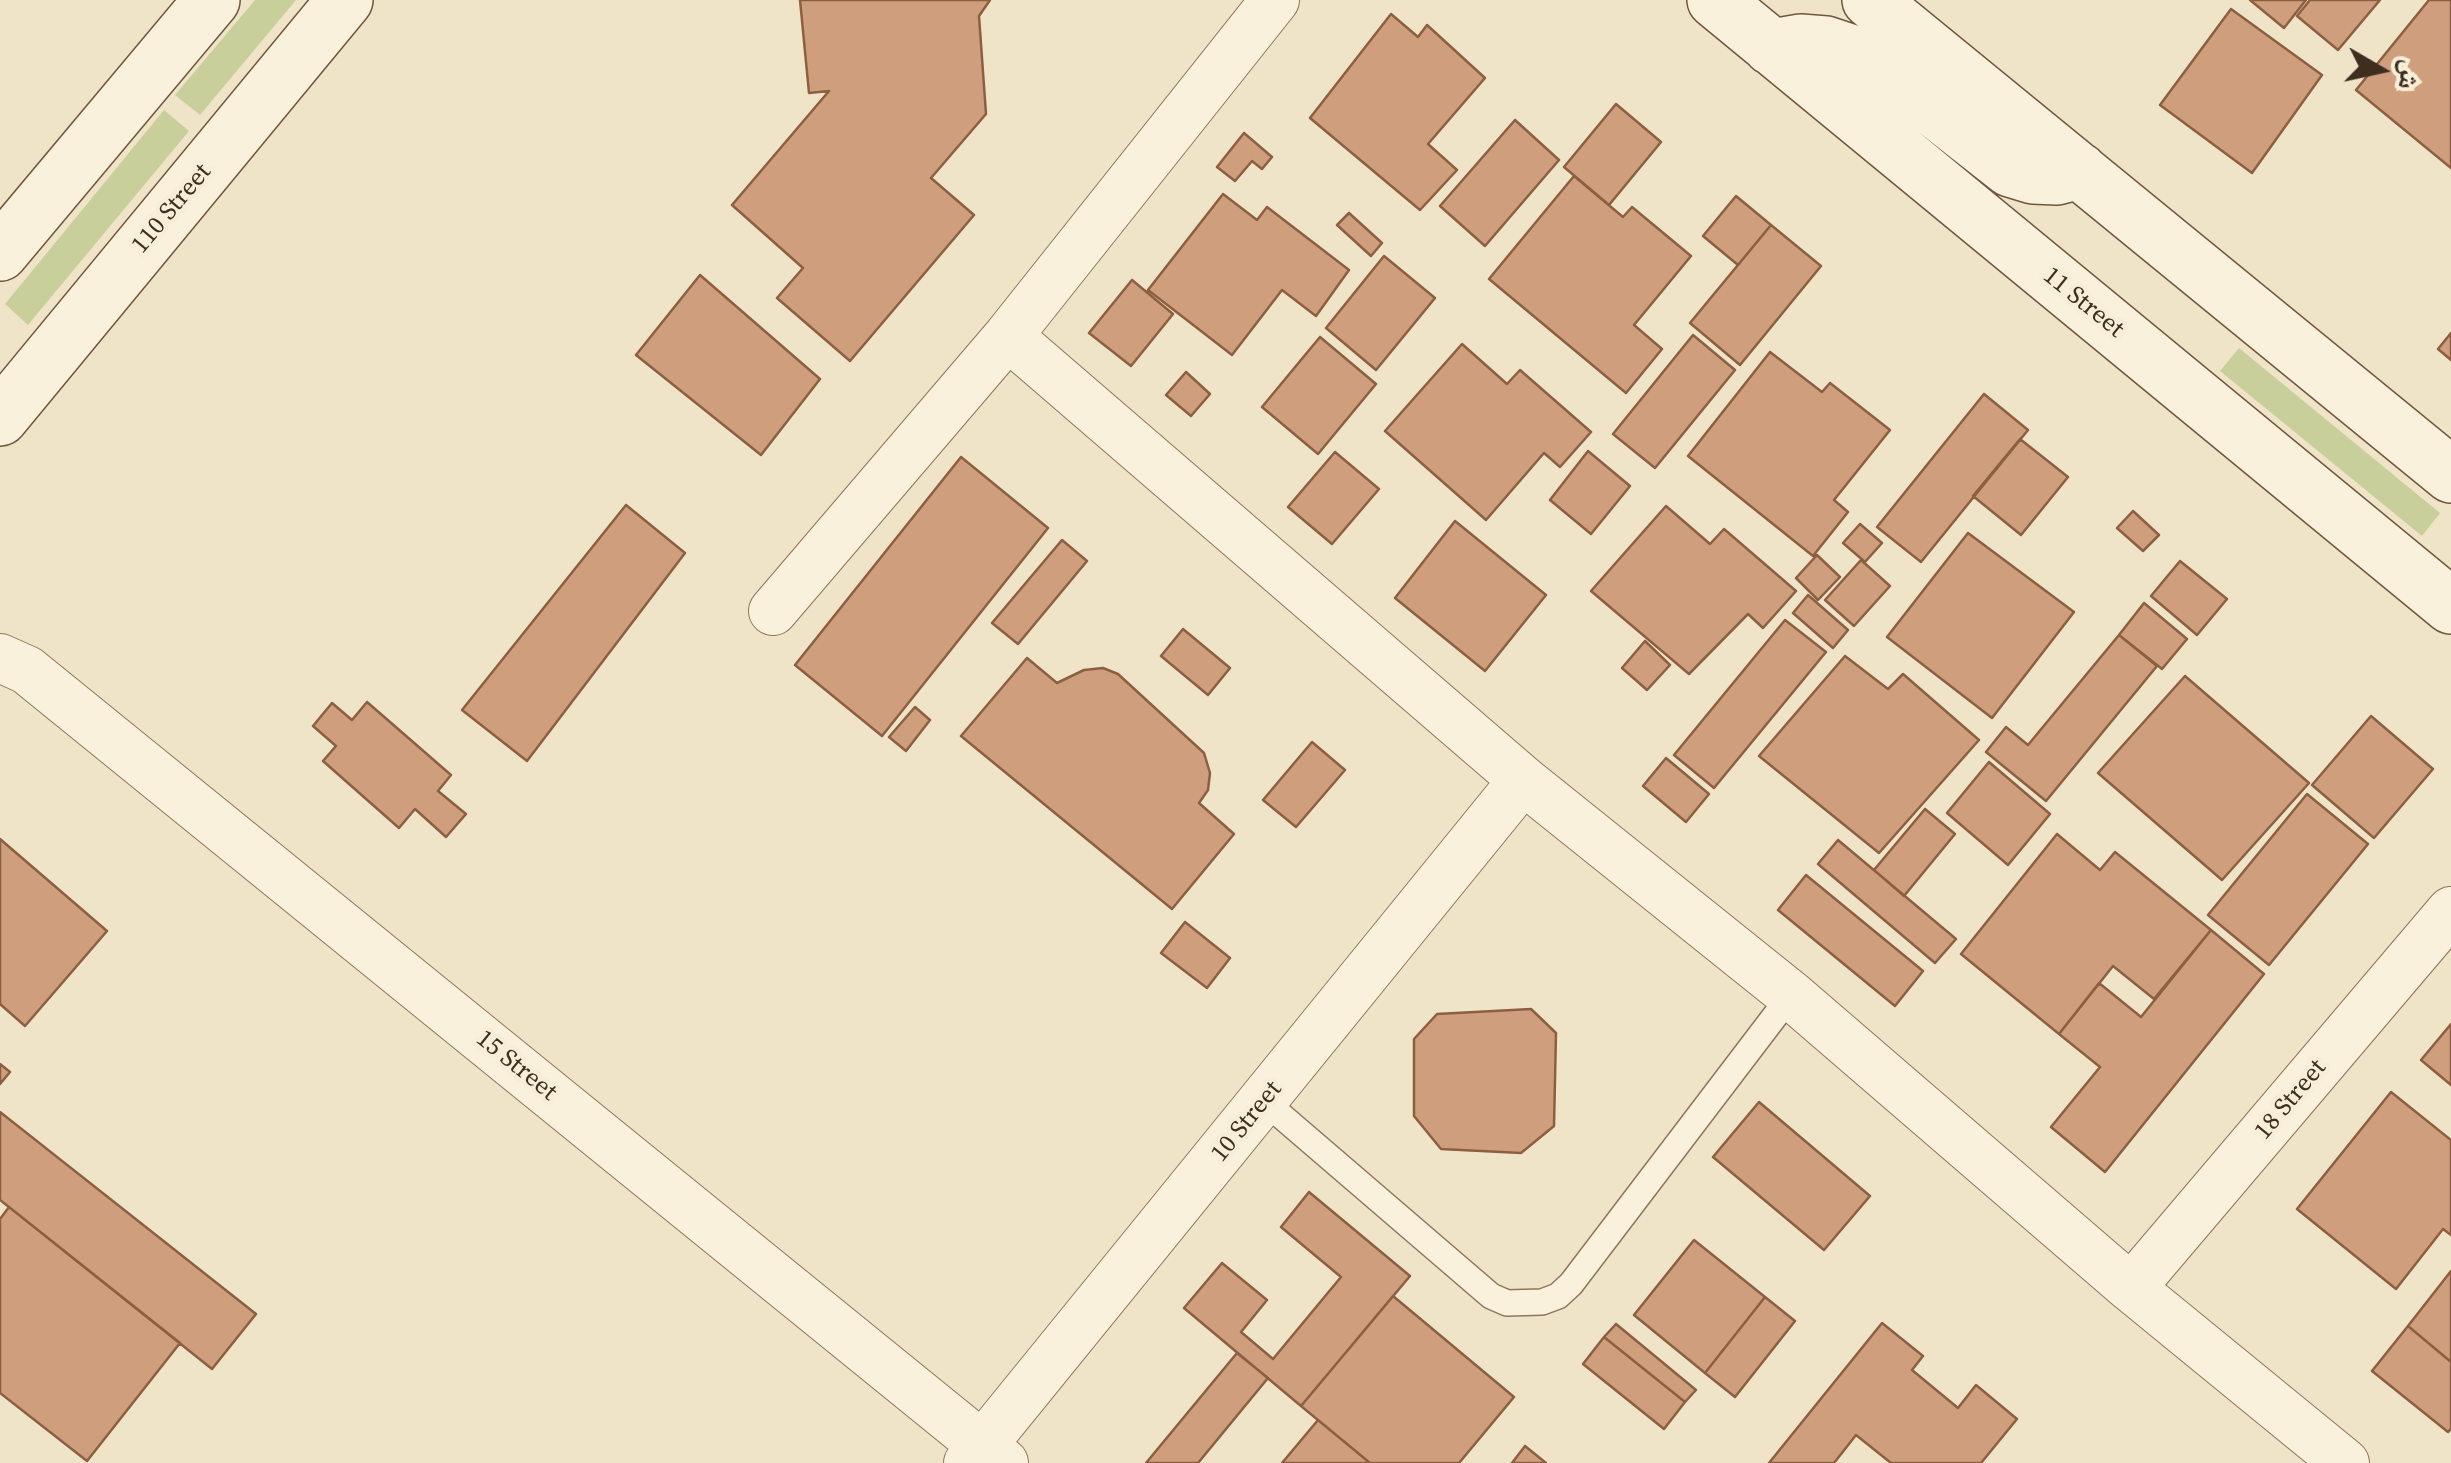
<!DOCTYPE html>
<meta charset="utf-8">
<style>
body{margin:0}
#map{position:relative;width:2451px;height:1463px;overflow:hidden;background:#f0e4c8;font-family:"Source Serif 4","Noto Naskh Arabic",serif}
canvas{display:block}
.north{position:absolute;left:2331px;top:20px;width:100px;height:100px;-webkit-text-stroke:8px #f7eed8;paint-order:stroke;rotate:99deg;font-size:28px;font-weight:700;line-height:40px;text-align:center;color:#3d2e20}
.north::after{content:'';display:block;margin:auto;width:35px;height:45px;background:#3d2e20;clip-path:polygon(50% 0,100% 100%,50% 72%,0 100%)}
</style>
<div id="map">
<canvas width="2451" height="1463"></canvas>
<div class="north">ش</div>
</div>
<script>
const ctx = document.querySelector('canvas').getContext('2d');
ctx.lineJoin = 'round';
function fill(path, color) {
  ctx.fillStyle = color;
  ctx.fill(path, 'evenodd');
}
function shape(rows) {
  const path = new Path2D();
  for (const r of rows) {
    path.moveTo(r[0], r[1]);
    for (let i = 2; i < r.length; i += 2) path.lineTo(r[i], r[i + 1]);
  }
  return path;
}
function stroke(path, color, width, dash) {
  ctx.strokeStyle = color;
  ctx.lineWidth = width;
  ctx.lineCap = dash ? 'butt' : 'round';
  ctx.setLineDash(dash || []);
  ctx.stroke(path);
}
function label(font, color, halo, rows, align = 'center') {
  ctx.font = font + ' "Source Serif 4",serif';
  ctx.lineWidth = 9;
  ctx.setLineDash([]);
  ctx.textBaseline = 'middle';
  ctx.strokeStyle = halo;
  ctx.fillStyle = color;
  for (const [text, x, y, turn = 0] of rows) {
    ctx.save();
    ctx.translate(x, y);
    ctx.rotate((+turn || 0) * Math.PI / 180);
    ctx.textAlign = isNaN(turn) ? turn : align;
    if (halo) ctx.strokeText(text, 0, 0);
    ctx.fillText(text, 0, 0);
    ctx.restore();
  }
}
fill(shape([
 [255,0,296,0,200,115,175,95],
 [164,110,189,131,28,325,5,304],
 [2239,348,2440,513,2422,536,2220,371]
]), '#c9cf9b');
const building = shape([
 [800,0,990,0,979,16,986,114,931,178,974,215,850,361,777,298,803,268,732,205,829,91,809,93,800,0],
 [2250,0,2306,0,2284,28,2250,0],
 [2310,0,2380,0,2338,50,2297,16,2310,0],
 [2429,0,2451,0,2451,168,2356,90,2429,0],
 [2231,9,2322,75,2252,173,2160,105,2231,9],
 [1391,14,1418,37,1427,25,1485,78,1428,144,1457,170,1420,210,1310,118,1391,14],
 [1616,104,1661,142,1609,205,1564,167,1616,104],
 [1515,120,1559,160,1485,246,1440,206,1515,120],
 [1244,133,1272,157,1262,169,1252,161,1235,181,1217,167,1244,133],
 [1574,176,1623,217,1632,207,1691,256,1634,325,1662,349,1626,393,1489,279,1574,176],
 [1223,194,1257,220,1267,207,1349,270,1316,316,1282,290,1232,355,1148,290,1223,194],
 [1736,196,1771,225,1738,265,1703,236,1736,196],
 [1349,213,1382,243,1371,256,1337,225,1349,213],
 [1771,225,1821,266,1740,365,1690,323,1771,225],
 [1384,256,1435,298,1376,370,1326,328,1384,256],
 [700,275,820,379,761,455,636,355,700,275],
 [1132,280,1173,314,1131,366,1089,333,1132,280],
 [2451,333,2451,360,2438,349,2451,333],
 [1693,335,1735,370,1655,468,1613,434,1693,335],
 [1320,337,1376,384,1318,454,1262,407,1320,337],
 [1462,344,1507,384,1520,370,1591,432,1560,467,1544,453,1486,520,1385,431,1462,344],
 [1770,352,1822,392,1830,383,1890,430,1834,500,1848,512,1813,556,1688,456,1770,352],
 [1186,372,1210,394,1191,416,1166,395,1186,372],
 [1984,394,2028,430,1921,562,1877,527,1984,394],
 [2020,439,2068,477,2021,535,1973,496,2020,439],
 [1588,451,1630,486,1591,534,1550,500,1588,451],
 [1335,452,1379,489,1332,544,1288,507,1335,452],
 [961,457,1048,528,882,736,795,665,961,457],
 [626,505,685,553,527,761,462,710,626,505],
 [1666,506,1710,544,1724,529,1796,591,1763,628,1748,614,1689,674,1591,591,1666,506],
 [2133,511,2159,535,2143,551,2117,528,2133,511],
 [1455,521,1546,595,1485,671,1395,598,1455,521],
 [1860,524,1882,543,1865,562,1843,543,1860,524],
 [1968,533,2074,612,1992,718,1887,637,1968,533],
 [1062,540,1087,561,1018,644,992,623,1062,540],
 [1817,555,1840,577,1818,600,1796,578,1817,555],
 [1861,560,1890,586,1854,626,1825,600,1861,560],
 [2180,561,2227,599,2197,635,2151,596,2180,561],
 [1808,595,1848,630,1833,648,1793,613,1808,595],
 [2144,603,2187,639,2162,669,2119,635,2144,603],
 [1785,620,1826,652,1714,788,1674,755,1785,620],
 [1183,629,1230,668,1208,695,1161,656,1183,629],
 [2119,635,2157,666,2046,801,1986,752,2006,727,2028,745,2119,635],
 [1645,641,1670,665,1647,690,1622,668,1645,641],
 [1845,656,1888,689,1903,674,1979,740,1879,853,1759,756,1845,656],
 [1027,658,1057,683,1084,670,1103,668,1118,674,1204,753,1210,773,1208,790,1199,803,1234,834,1172,909,961,736,1027,658],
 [2185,676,2309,783,2222,880,2098,773,2185,676],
 [367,702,451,775,438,791,466,814,446,837,415,809,399,828,323,761,336,746,313,726,332,703,352,720,367,702],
 [915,707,930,720,906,751,889,737,915,707],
 [2371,716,2433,769,2374,838,2312,785,2371,716],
 [1312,742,1345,770,1296,827,1263,800,1312,742],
 [1666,758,1709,794,1686,822,1643,786,1666,758],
 [1989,762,2050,814,2008,865,1947,813,1989,762],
 [2307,794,2368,844,2269,965,2208,915,2307,794],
 [1925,809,1955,834,1904,896,1874,870,1925,809],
 [2057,834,2100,870,2115,852,2211,930,2154,999,2113,966,2059,1034,1961,954,2057,834],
 [0,839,107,931,25,1026,0,1004,0,839],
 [1838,840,1956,939,1935,963,1818,864,1838,840],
 [1806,875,1923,971,1895,1006,1778,910,1806,875],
 [1185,922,1230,958,1207,988,1161,953,1185,922],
 [2211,930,2264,974,2105,1172,2051,1127,2100,1067,2059,1034,2099,983,2141,1017,2211,930],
 [1531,1009,1556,1033,1554,1126,1521,1153,1441,1149,1414,1116,1414,1039,1437,1014,1531,1009],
 [2451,1024,2451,1085,2421,1060,2451,1024],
 [0,1064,10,1072,0,1084,0,1064],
 [2391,1092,2451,1140,2451,1235,2443,1229,2396,1289,2297,1209,2391,1092],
 [1759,1102,1870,1196,1824,1250,1713,1157,1759,1102],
 [0,1112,256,1314,212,1369,0,1200,0,1112],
 [1309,1192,1410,1276,1301,1406,1184,1308,1222,1263,1267,1300,1241,1332,1273,1359,1341,1277,1281,1227,1309,1192],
 [9,1207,180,1343,87,1461,0,1393,0,1219,9,1207],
 [1694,1240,1765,1297,1705,1373,1634,1315,1694,1240],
 [2451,1271,2451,1362,2408,1326,2451,1271],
 [1393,1296,1514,1397,1459,1463,1370,1463,1301,1406,1393,1296],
 [1765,1297,1795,1321,1735,1397,1705,1373,1765,1297],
 [1882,1323,1923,1356,1912,1370,1958,1408,1976,1385,2017,1419,1981,1463,1891,1463,1856,1435,1834,1463,1769,1463,1882,1323],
 [1616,1324,1696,1390,1685,1402,1604,1337,1616,1324],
 [2408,1326,2451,1362,2451,1429,2448,1432,2372,1371,2408,1326],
 [1604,1337,1685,1402,1664,1429,1583,1364,1604,1337],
 [1237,1353,1268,1378,1198,1463,1146,1463,1237,1353],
 [1318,1420,1370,1463,1282,1463,1318,1420],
 [1525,1446,1546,1463,1512,1463,1525,1446]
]);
fill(building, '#cf9f7d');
stroke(building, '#8d5f41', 2.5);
const lane = shape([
 [1264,1101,1491,1296,1507,1303,1542,1302,1558,1296,1571,1284,1791,995]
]);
const street = shape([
 [1008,336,1523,780,1791,995,2131,1288,2345,1463],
 [773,611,1008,336,1275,0],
 [0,658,27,670,1004,1463],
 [2131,1288,2451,911],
 [968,1463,1523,780]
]);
const secondary = shape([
 [1715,0,2451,606],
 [1870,0,2451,475],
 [1771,47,1800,42,1826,44,1856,54,1884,70,2010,169,2033,176,2057,177,2080,171],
 [0,253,212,0],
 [0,418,345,0]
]);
stroke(lane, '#8d765c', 28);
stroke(street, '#8d765c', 50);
stroke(secondary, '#6f573f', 58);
stroke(lane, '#faf1dc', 25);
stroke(street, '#faf1dc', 48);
stroke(secondary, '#faf1dc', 55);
label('25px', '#3d2e20', '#f7eed8', [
 ["110 Street",172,209,-50],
 ["11 Street",2083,303,39],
 ["15 Street",516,1066,39],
 ["18 Street",2291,1100,-50],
 ["10 Street",1247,1122,-51]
]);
</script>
